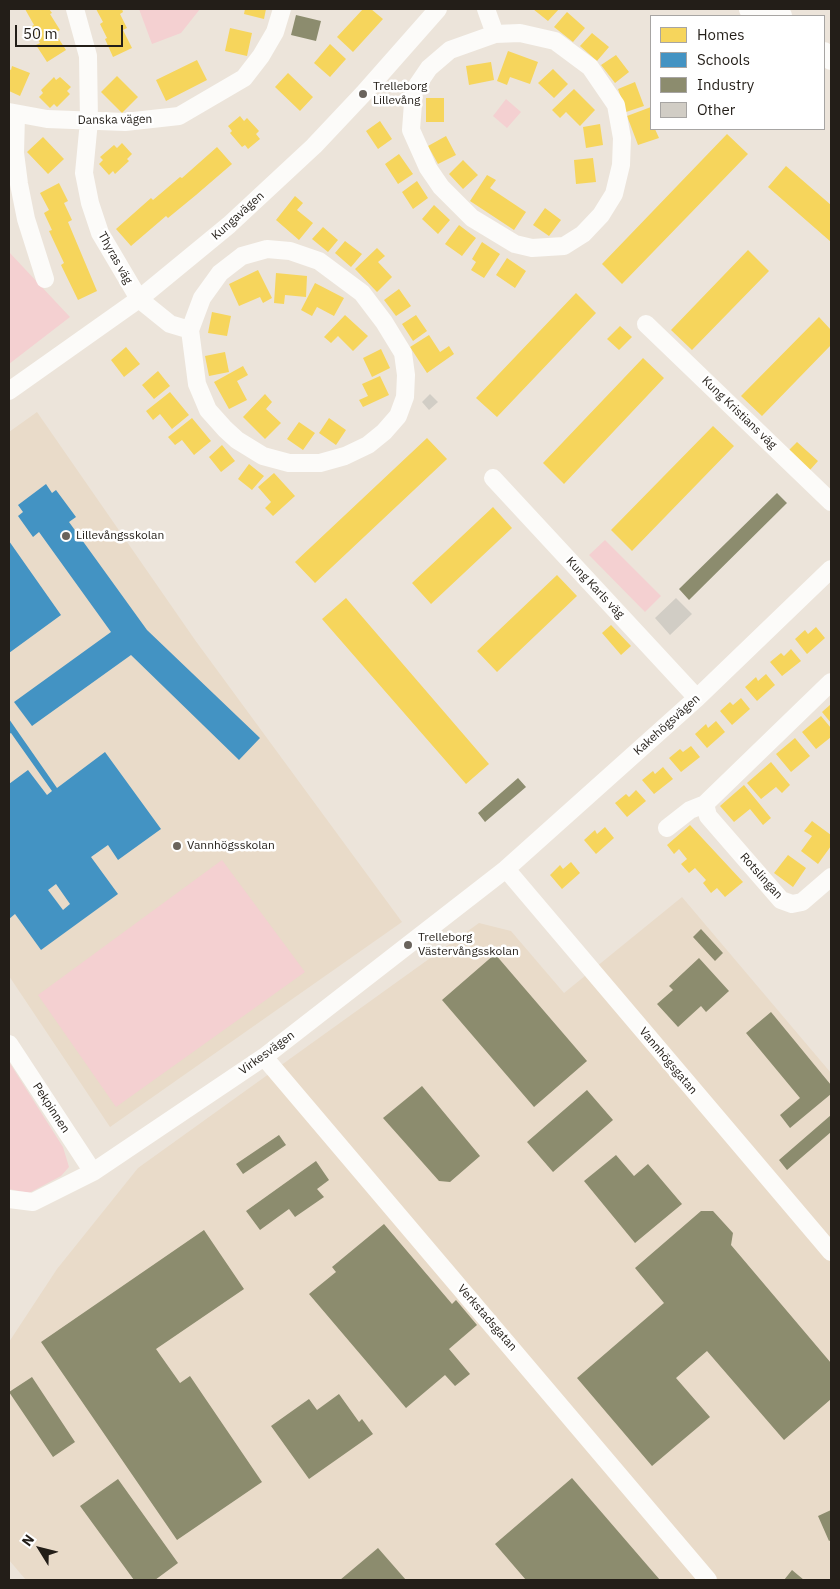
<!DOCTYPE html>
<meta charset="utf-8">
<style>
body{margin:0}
#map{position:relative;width:840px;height:1589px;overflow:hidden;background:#ece4da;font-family:"IBM Plex Sans",sans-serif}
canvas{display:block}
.frame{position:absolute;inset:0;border:10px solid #231e18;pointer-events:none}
.legend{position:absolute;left:650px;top:15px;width:175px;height:115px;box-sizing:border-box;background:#fff;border:1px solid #a7a5a3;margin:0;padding:6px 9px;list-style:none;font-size:15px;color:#231e18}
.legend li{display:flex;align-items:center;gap:10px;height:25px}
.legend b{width:25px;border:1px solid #a7a5a3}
.north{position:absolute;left:15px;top:1524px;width:50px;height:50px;-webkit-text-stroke:4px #fff;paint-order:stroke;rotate:306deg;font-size:14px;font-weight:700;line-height:20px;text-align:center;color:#231e18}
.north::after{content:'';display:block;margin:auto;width:18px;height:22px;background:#231e18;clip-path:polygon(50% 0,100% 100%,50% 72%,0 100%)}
.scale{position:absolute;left:15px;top:25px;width:108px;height:22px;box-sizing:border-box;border:2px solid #231e18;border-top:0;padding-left:6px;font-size:15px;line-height:18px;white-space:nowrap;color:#231e18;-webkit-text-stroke:4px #fff;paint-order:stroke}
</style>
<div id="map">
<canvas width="840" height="1589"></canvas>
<div class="frame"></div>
<ul class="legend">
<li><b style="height:14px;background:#f6d55c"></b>Homes</li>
<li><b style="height:14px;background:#4393c3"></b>Schools</li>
<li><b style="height:14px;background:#8c8c6e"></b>Industry</li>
<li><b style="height:14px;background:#d1cdc5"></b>Other</li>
</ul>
<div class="north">N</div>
<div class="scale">50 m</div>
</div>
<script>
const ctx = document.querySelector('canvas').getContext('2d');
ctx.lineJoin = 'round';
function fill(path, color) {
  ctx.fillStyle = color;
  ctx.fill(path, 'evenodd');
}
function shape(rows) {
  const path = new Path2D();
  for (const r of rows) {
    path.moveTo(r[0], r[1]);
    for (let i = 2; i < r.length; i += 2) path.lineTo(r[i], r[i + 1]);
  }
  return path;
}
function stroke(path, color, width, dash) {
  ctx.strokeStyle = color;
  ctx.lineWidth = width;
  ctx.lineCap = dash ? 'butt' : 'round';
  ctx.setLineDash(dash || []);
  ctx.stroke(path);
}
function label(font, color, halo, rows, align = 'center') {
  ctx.font = font + ' "IBM Plex Sans",sans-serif';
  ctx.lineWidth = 5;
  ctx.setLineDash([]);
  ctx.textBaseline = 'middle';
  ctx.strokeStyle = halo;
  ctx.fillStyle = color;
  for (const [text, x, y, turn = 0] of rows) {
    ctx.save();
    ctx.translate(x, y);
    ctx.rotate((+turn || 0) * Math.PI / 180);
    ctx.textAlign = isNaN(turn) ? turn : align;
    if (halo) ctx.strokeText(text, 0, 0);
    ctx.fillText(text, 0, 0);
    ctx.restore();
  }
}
fill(shape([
 [37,412,195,640,402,922,110,1127,9,976,9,432],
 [682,897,831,1073,831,1580,26,1580,9,1560,9,1342,57,1269,138,1168,479,923,511,931,564,993]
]), '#e9dbc9');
fill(shape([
 [139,9,200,9,181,33,152,44],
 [506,99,521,112,507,128,493,116],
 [9,252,70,317,9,364],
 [605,540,661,596,645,612,589,555],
 [222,860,305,972,116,1107,38,995],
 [9,1062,63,1147,69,1167,61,1176,29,1193,9,1189]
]), '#f4d0d1');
fill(shape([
 [25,9,49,9,52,13,50,14,60,30,55,33,66,50,47,62,36,45,40,43,30,27,34,25],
 [96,9,122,9,123,12,120,14,127,28,123,30,132,48,113,57,105,39,107,38,100,24,103,22],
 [245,9,266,9,264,19,244,14],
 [363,9,371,9,383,19,353,52,337,37],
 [533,9,559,9,548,21],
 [567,12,585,28,573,42,554,27],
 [230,28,252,33,247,56,225,51],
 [592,33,609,47,597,61,580,46],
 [330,44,346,59,330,77,314,63],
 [508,51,538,62,530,84,510,77,507,85,497,81],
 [616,55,629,72,615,83,601,65],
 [197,60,207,80,166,101,156,80],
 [491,62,494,80,469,85,466,66],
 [12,66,30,73,20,96,9,91,9,69,11,70],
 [553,69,568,84,554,98,538,83],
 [288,73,313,97,300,111,275,87],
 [117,76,138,97,122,113,101,92],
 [54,77,56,80,60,77,71,87,67,91,70,94,57,107,54,104,50,108,39,97,43,93,41,90],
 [635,82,644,106,626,112,618,89],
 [574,89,595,110,580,126,566,112,560,118,552,110],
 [426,98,444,98,444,122,426,122],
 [651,107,651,129,655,129,659,138,638,145,627,116],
 [240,116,244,121,247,118,259,131,256,134,260,139,248,149,245,145,242,147,230,133,232,131,228,126],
 [380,121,392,139,378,149,366,131],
 [600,124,603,145,586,148,583,127],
 [727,134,748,154,622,284,602,264],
 [446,136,456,155,438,164,428,146],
 [43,137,64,159,48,174,27,152],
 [122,143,132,154,127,159,129,161,115,174,113,171,109,175,99,164,103,160,100,157,114,145,117,148],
 [217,147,232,164,196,195,168,218,166,216,131,246,116,229,151,198,153,200,180,177,182,178],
 [399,154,413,174,398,184,385,164],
 [593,158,596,182,576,184,574,160],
 [463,160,478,175,463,189,449,174],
 [786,166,831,205,831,242,768,187],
 [487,175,496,180,490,188,526,212,514,230,470,201],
 [417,181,428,198,413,209,402,192],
 [59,183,68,201,64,203,72,220,68,222,97,291,78,300,61,265,64,263,49,231,52,230,44,213,49,210,40,193],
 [295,196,303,203,297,210,313,223,299,240,276,220],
 [434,205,450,220,438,234,422,219],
 [545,208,561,220,549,236,533,225],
 [459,225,476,238,462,256,445,244],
 [323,227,338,240,328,252,312,239],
 [345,241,362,254,351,267,335,253],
 [482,242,500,254,484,278,471,270,476,262,472,259],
 [377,248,385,256,378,262,392,277,377,292,355,269],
 [748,250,769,271,692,350,671,330],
 [507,258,526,271,515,288,496,275],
 [258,270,272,298,263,303,260,297,239,306,229,284],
 [276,273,307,276,306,297,285,295,284,304,274,303],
 [315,283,344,298,334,316,317,307,312,316,301,310],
 [399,289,411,306,396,316,384,300],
 [576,293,596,313,497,417,476,398],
 [212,312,231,316,227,336,208,333],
 [345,315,368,336,353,351,338,336,331,343,324,337],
 [416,315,427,331,413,341,402,324],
 [819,317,831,330,831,345,762,416,741,396],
 [620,326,632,337,619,350,607,339],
 [429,335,440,352,449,346,454,354,427,373,410,347],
 [126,347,140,364,124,377,111,360],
 [381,349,390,368,372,377,363,358],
 [225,352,229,372,209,376,205,356],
 [643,358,664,378,564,484,543,463],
 [243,366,248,375,237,381,247,400,229,409,214,382],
 [158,371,170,386,154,399,142,385],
 [380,376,389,395,363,407,359,400,368,396,362,384],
 [170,392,189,415,172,429,160,414,153,420,146,411],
 [265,394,272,402,266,409,281,423,265,439,243,417],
 [192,418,211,441,194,455,182,440,175,445,168,437],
 [329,418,346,430,336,445,319,433],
 [299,422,315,433,303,450,287,439],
 [713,426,734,446,632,551,611,530],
 [427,438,447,459,315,583,295,562],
 [797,442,818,461,810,470,788,451],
 [222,445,235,461,221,472,209,457],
 [249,464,264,476,252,490,238,479],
 [274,473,295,496,273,516,265,508,271,502,258,487],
 [493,507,512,528,431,604,412,583],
 [557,575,577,596,497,672,477,651],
 [346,598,489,764,466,784,322,619],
 [611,625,631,646,621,655,602,633],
 [816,627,825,638,807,654,795,639,805,630,808,634],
 [791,649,801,661,782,676,770,662,781,653,784,656],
 [766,674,775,685,757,701,745,687,756,677,758,681],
 [741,698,750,709,732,725,720,711,730,702,733,705],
 [831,704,831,723,822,712],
 [821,716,831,728,831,737,816,749,802,732],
 [716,721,725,732,707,748,695,734,706,724,708,728],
 [795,738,810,756,791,772,776,754],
 [691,746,700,757,681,772,669,758,680,749,683,752],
 [771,762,790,785,782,793,776,787,761,799,747,783],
 [663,767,673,779,654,794,642,780,653,771,655,774],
 [744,785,771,818,763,825,750,809,734,822,720,806],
 [636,790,646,801,627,817,615,803,626,794,629,797],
 [812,821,831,835,831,846,818,864,801,851,812,836,804,831],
 [690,825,743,882,725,897,717,888,711,893,703,883,706,880,695,868,689,873,681,864,687,859,679,849,674,854,667,845],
 [605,827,614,838,596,854,584,840,595,830,597,834],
 [788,855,806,868,793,887,774,873],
 [571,862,580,873,562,889,550,875,560,865,563,869]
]), '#f6d55c');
fill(shape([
 [46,484,52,493,56,490,76,517,69,522,147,630,260,738,239,760,131,655,32,726,14,702,111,632,39,532,33,537,18,516,23,512,18,505],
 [9,541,61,615,9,653],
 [9,719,57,788,105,752,161,829,118,860,108,845,91,857,118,894,41,950,15,914,9,919,9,784,28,770,47,795,52,791,11,733,9,734],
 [56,884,70,904,63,910,48,890]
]), '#4393c3');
fill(shape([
 [296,15,321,21,316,41,291,35],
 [777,493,787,503,689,600,679,589],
 [518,778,526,787,485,822,478,813],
 [701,929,723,953,715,961,693,937],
 [495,954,587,1061,534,1107,442,1000],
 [699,958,729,991,706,1012,701,1006,678,1027,657,1004,673,990,669,986],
 [771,1012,831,1085,831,1094,790,1128,780,1115,800,1098,746,1033],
 [422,1086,480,1156,450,1182,439,1181,383,1118],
 [587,1090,613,1120,553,1172,527,1142],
 [831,1115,831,1132,787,1170,779,1160],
 [279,1135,286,1145,243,1174,236,1164],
 [616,1155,634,1176,648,1164,682,1204,635,1243,584,1181],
 [316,1161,329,1180,317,1189,324,1197,295,1217,289,1209,260,1230,246,1211],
 [701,1211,713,1211,733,1233,731,1245,831,1363,831,1399,784,1440,707,1351,676,1378,710,1417,652,1466,577,1378,664,1303,635,1268],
 [384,1224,452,1304,456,1300,477,1325,449,1349,470,1374,455,1386,445,1375,406,1408,309,1294,336,1272,332,1267],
 [204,1230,244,1289,156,1349,180,1383,190,1376,262,1482,177,1540,41,1342],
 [32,1377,75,1442,53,1457,9,1392],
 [339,1394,359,1422,362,1419,373,1434,309,1479,271,1426,309,1399,317,1410],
 [572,1478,660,1580,526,1580,495,1544],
 [118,1479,178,1563,155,1580,134,1580,80,1506],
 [831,1510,831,1540,829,1541,818,1516],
 [378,1548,406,1580,340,1580],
 [792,1570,804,1580,784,1580]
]), '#8c8c6e');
fill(shape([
 [430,394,438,402,429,410,422,402],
 [676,598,692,614,670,635,655,618]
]), '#d1cdc5');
stroke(shape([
 [75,9,88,56,89,121,84,173,90,203,100,233,139,299,170,324,190,330],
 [486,9,495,34],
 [520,33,555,41,590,67,616,105,622,138,621,165,614,194,601,215,583,234,564,246,532,248,515,244,472,218,441,187,428,168,411,130,414,90,429,68,450,50,495,34,520,33],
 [9,112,47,119,125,122,179,116,244,78,261,56,275,32,282,9],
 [16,115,15,153,19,184,26,219,45,279],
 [267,249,290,251,319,261,362,293,384,322,403,353,406,375,405,397,398,416,384,432,368,445,345,456,320,463,289,463,263,456,237,440,225,429,208,410,197,384,190,330,202,298,220,273,242,256,267,249],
 [646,324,831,502],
 [9,391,139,299,229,225,314,146,363,94,438,9],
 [493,478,697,698],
 [705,804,708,816,781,900,792,904,802,902,831,877],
 [667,828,690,810,705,804,831,682],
 [506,869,831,1252],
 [9,1044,93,1172],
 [264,1057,708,1580],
 [9,1199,33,1202,93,1172,264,1057,506,869,697,698,831,569]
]), '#fcfbf9', 18);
stroke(shape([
 [750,9,760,16],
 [771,9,781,16],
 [824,53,831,59]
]), '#fcfbf9', 22);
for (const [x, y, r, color] of [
 [363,94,5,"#69635c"],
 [66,536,5,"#69635c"],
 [177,846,5,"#69635c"],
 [408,945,5,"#69635c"]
]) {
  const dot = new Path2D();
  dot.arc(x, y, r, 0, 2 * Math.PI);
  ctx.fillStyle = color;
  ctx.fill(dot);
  stroke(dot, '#fff', 2);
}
label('12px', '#231e18', '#fff', [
 ["Trelleborg",373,87],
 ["Lillevång",373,101],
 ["Lillevångsskolan",76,536],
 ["Vannhögsskolan",187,846],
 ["Trelleborg",418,938],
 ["Västervångsskolan",418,952]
], 'left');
label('12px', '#231e18', '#fff', [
 ["Danska vägen",115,120,-1],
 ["Kungavägen",238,216,-42],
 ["Thyras väg",115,258,61],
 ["Kung Kristians väg",739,413,44],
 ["Kung Karls väg",595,588,47],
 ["Kakehögsvägen",667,725,-42],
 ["Rotslingan",761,876,48],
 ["Virkesvägen",267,1053,-36],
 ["Vannhögsgatan",668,1061,50],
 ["Pekpinnen",51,1108,57],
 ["Verkstadsgatan",487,1318,49]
]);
</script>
